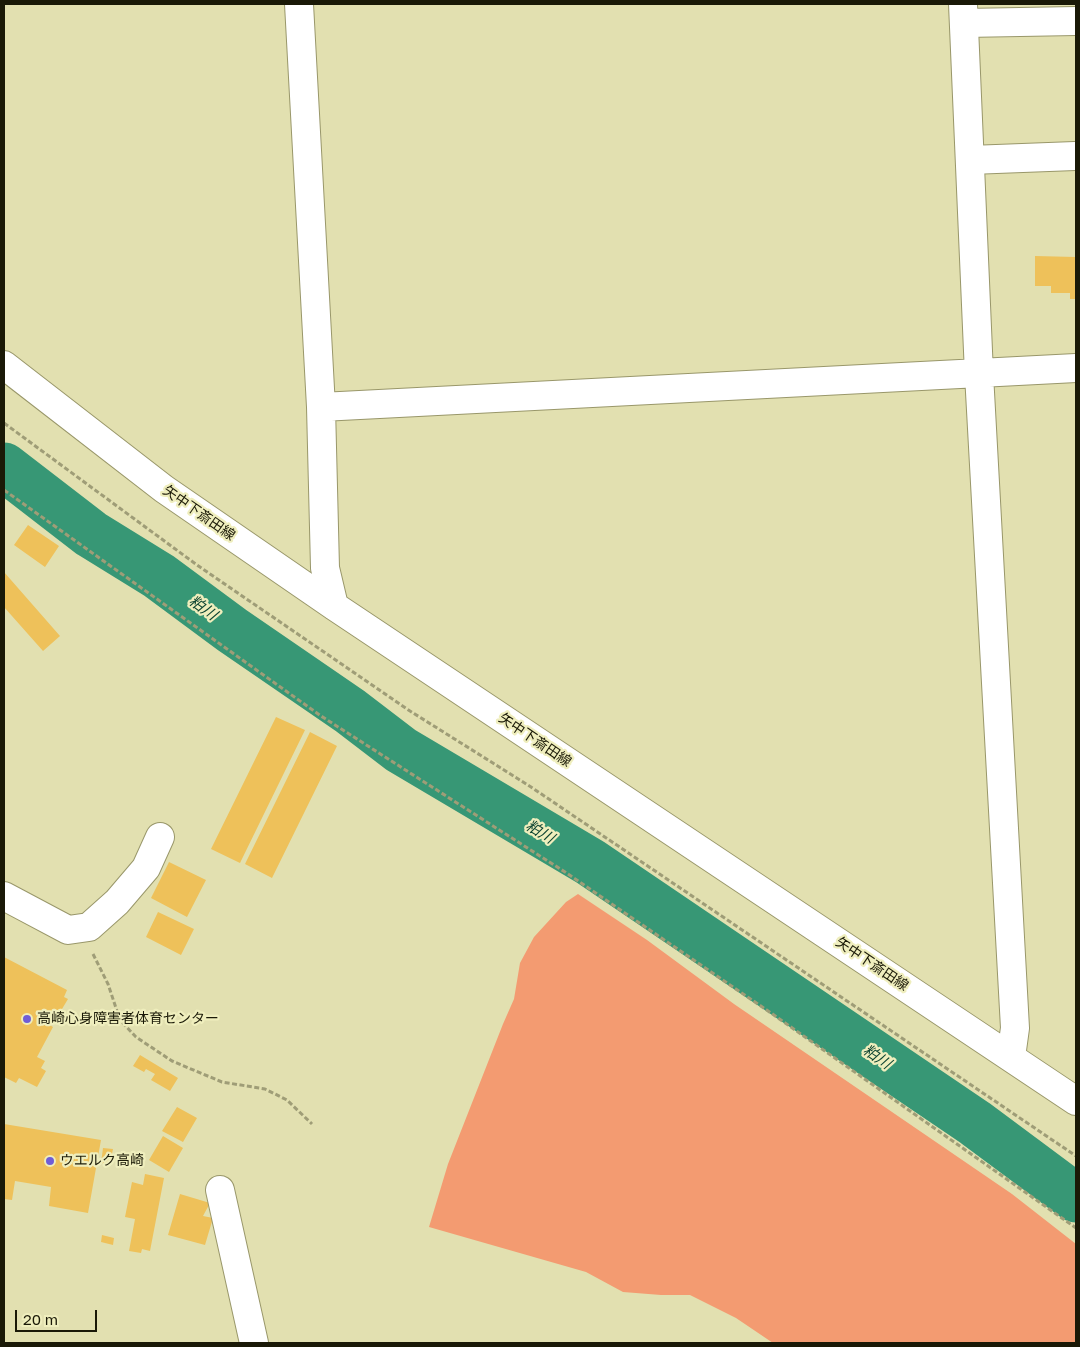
<!DOCTYPE html>
<meta charset="utf-8">
<style>
body{margin:0}
#map{position:relative;width:1080px;height:1347px;overflow:hidden;background:#e2e0b0;font-family:"Golos Text",sans-serif}
canvas{display:block}
.frame{position:absolute;inset:0;border:5px solid #1a1907;pointer-events:none}
.scale{position:absolute;left:15px;top:1310px;width:82px;height:22px;box-sizing:border-box;border:2px solid #1a1907;border-top:0;padding-left:6px;font-size:15px;line-height:18px;white-space:nowrap;color:#1a1907;-webkit-text-stroke:4px #efeebd;paint-order:stroke}
</style>
<div id="map">
<canvas width="1080" height="1347"></canvas>
<div class="frame"></div>
<div class="scale">20 m</div>
</div>
<script>
const ctx = document.querySelector('canvas').getContext('2d');
ctx.lineJoin = 'round';
function fill(path, color) {
  ctx.fillStyle = color;
  ctx.fill(path, 'evenodd');
}
function shape(rows) {
  const path = new Path2D();
  for (const r of rows) {
    path.moveTo(r[0], r[1]);
    for (let i = 2; i < r.length; i += 2) path.lineTo(r[i], r[i + 1]);
  }
  return path;
}
function stroke(path, color, width, dash) {
  ctx.strokeStyle = color;
  ctx.lineWidth = width;
  ctx.lineCap = dash ? 'butt' : 'round';
  ctx.setLineDash(dash || []);
  ctx.stroke(path);
}
function label(font, color, halo, rows, align = 'center') {
  ctx.font = font + ' "Golos Text","Noto Sans JP",sans-serif';
  ctx.lineWidth = 4.5;
  ctx.setLineDash([]);
  ctx.textBaseline = 'middle';
  ctx.strokeStyle = halo;
  ctx.fillStyle = color;
  for (const [text, x, y, turn = 0] of rows) {
    ctx.save();
    ctx.translate(x, y);
    ctx.rotate((+turn || 0) * Math.PI / 180);
    ctx.textAlign = isNaN(turn) ? turn : align;
    if (halo) ctx.strokeText(text, 0, 0);
    ctx.fillText(text, 0, 0);
    ctx.restore();
  }
}
fill(shape([
 [578,894,647,940,734,1004,1012,1194,1076,1244,1076,1343,773,1343,736,1318,690,1295,661,1295,623,1292,586,1272,429,1227,448,1164,503,1024,514,999,520,963,534,937,566,902]
]), '#f39b71');
stroke(shape([
 [4,467,91,534,159,576,232,630,350,711,401,750,590,862,975,1123,1076,1198]
]), '#379775', 49);
fill(shape([
 [1035,256,1076,257,1076,299,1070,299,1070,293,1051,293,1051,286,1035,286],
 [28,525,59,546,45,567,14,545],
 [4,572,60,636,43,651,4,607],
 [276,717,305,730,240,863,211,849],
 [310,732,337,746,272,878,245,864],
 [169,862,206,880,187,917,151,898],
 [158,912,194,929,181,955,146,937],
 [4,957,67,990,64,997,68,999,59,1014,55,1012,48,1024,53,1027,37,1057,45,1061,41,1068,46,1071,37,1087,19,1078,16,1083,4,1077],
 [140,1055,178,1078,170,1091,151,1080,155,1074,146,1069,144,1072,133,1066],
 [177,1107,197,1118,183,1142,162,1131],
 [4,1124,101,1140,88,1213,49,1206,51,1187,15,1181,12,1200,4,1199],
 [163,1136,183,1148,169,1172,149,1160],
 [103,1148,113,1149,110,1164,101,1163],
 [145,1174,164,1178,150,1251,142,1249,141,1253,129,1251,135,1219,125,1217,132,1182,143,1185],
 [180,1194,210,1203,203,1216,213,1218,205,1245,168,1235],
 [102,1235,114,1238,113,1245,101,1242]
]), '#eec15a');
const minor = shape([
 [299,4,321,407,325,568,334,606],
 [963,4,979,374,1015,1028,1011,1057],
 [964,23,1076,21],
 [970,160,1075,156],
 [4,365,164,489,334,606,1076,1101],
 [321,407,1076,368],
 [4,896,68,930,89,927,117,902,146,868,160,837],
 [220,1190,254,1343]
]);
stroke(minor, '#99976a', 30);
stroke(shape([
 [4,423,197,565,410,711,531,787,1076,1156],
 [4,490,321,716,565,872,771,1013,1076,1228],
 [93,954,108,984,120,1020,136,1037,172,1061,222,1082,265,1089,287,1100,312,1124]
]), '#9f9d77', 3, [5, 2.5]);
stroke(minor, '#fff', 28);
for (const [x, y, r, color] of [
 [27,1019,5,"#6f5dd7"],
 [50,1161,5,"#6f5dd7"]
]) {
  const dot = new Path2D();
  dot.arc(x, y, r, 0, 2 * Math.PI);
  ctx.fillStyle = color;
  ctx.fill(dot);
  stroke(dot, '#efeebd', 2);
}
label('14px', '#1a1907', '#efeebd', [
 ["矢中下斎田線",199,513,35],
 ["矢中下斎田線",535,740,34],
 ["矢中下斎田線",872,964,34]
]);
label('14px', '#1a1907', '#efeebd', [
 ["高崎心身障害者体育センター",37,1019],
 ["ウエルク高崎",60,1161]
], 'left');
label('italic 15px', '#0f4532', '#efeebd', [
 ["粕川",203,608,36],
 ["粕川",540,832,31],
 ["粕川",877,1057,34]
]);
</script>
